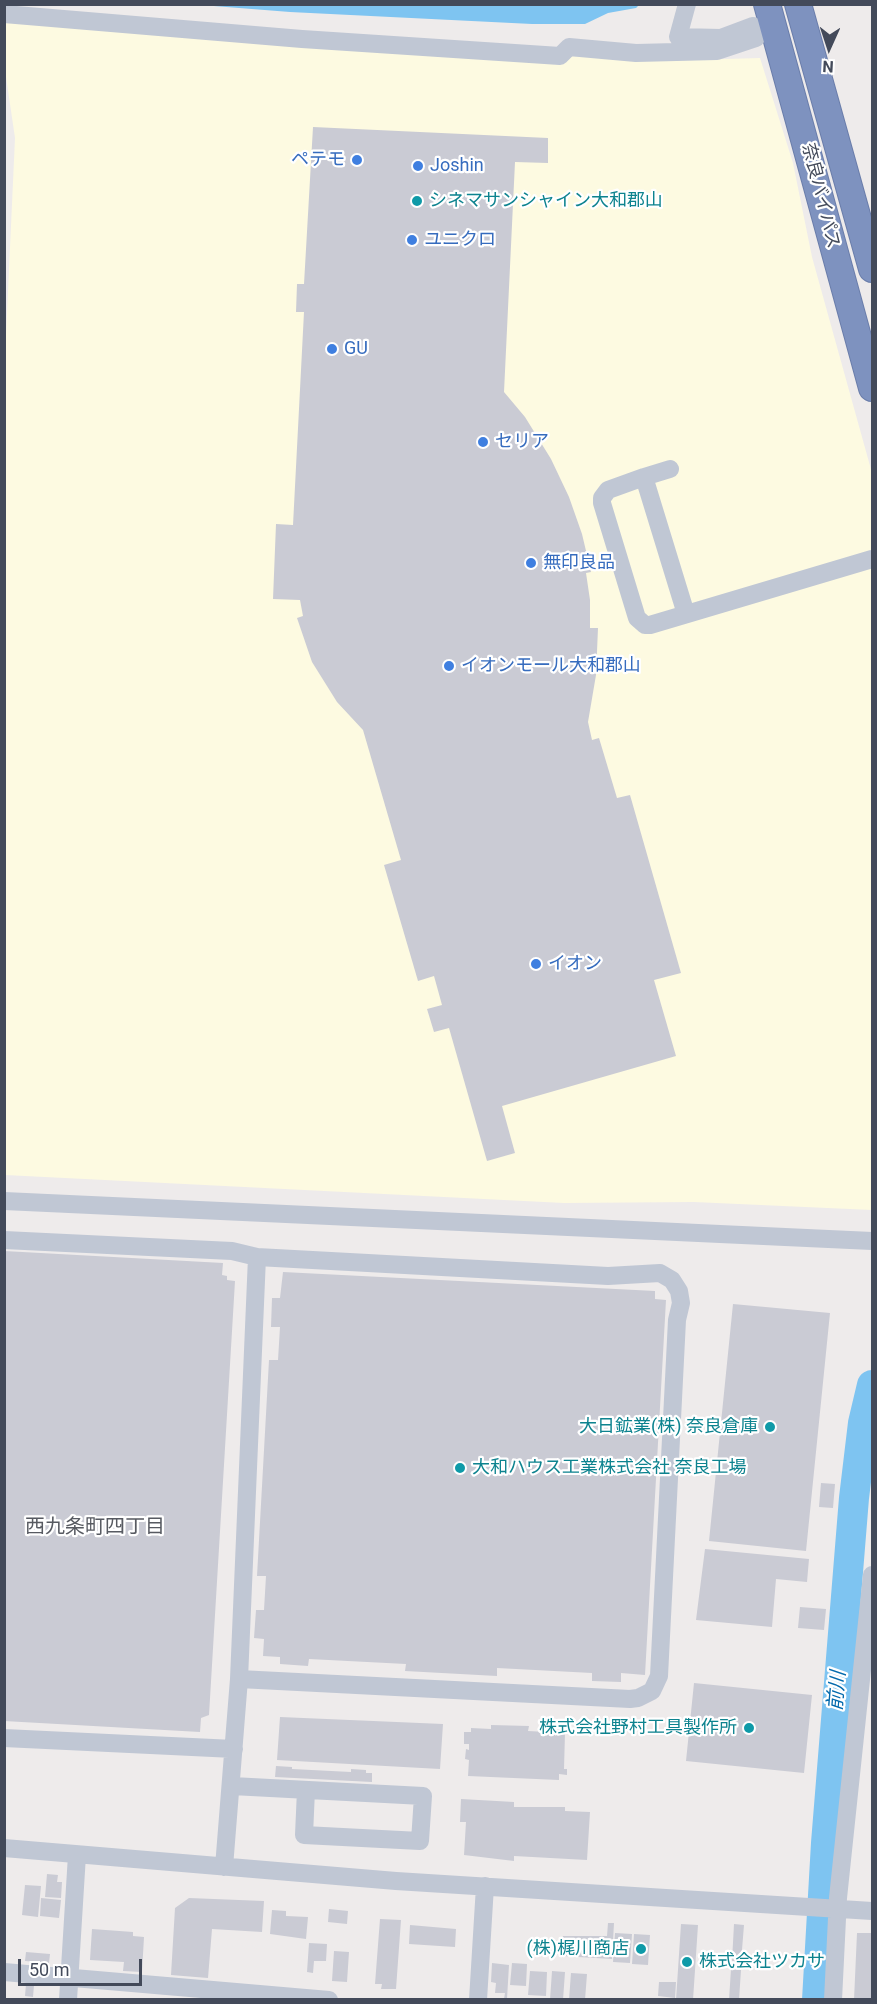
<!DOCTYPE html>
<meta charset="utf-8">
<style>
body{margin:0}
#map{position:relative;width:877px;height:2004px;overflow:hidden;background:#eeebeb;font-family:Roboto,sans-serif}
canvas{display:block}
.frame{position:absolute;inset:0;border:6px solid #434a5a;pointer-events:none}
.north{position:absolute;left:799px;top:18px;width:60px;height:60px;-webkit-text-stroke:4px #fff;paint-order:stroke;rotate:183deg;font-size:16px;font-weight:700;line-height:24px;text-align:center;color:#434a5a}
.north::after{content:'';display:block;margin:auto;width:21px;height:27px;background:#434a5a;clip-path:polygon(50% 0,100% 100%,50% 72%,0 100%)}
.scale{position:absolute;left:18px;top:1959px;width:124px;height:27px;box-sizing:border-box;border:3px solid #434a5a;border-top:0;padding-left:8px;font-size:18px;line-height:21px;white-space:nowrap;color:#434a5a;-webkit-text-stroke:4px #fff;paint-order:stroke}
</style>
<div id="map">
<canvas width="877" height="2004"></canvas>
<div class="frame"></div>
<div class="north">N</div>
<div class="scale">50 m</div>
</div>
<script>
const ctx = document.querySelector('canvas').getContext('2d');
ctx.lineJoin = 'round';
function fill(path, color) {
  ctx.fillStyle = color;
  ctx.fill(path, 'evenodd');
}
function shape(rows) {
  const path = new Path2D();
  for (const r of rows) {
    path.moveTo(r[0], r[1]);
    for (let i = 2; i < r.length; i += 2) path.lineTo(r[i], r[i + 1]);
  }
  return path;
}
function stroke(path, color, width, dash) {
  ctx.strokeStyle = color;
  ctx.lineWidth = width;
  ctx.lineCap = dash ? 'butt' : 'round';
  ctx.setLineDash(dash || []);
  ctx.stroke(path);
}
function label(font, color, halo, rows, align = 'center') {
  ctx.font = font + ' Roboto,"Noto Sans JP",sans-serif';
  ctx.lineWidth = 4.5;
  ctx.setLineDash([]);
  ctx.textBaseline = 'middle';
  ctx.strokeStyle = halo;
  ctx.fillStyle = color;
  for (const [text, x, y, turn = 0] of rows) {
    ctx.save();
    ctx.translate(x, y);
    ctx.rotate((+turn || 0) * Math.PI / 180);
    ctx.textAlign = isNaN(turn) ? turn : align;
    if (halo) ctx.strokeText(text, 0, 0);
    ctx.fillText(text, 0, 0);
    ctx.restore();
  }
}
fill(shape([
 [4,19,568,56,691,60,760,58,793,163,812,257,872,473,872,1210,694,1202,564,1203,5,1175,4,379,15,138,5,70]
]), '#fdfae1');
fill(shape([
 [201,5,639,5,636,8,608,13,585,24,532,24,290,12]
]), '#7ec4f1');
stroke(shape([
 [817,2000,826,1843,854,1498,863,1423,872,1385]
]), '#7ec4f1', 30);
fill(shape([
 [313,127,548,138,548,163,515,162,504,392,525,417,551,459,569,497,582,534,591,572,586,573,590,600,590,628,598,628,596,675,588,722,592,740,599,738,617,798,630,795,681,973,654,980,676,1056,502,1106,515,1153,487,1161,449,1028,434,1032,427,1009,442,1005,434,976,418,981,384,865,401,860,363,730,337,702,312,662,297,618,303,616,300,600,273,599,276,524,293,525,304,312,296,312,297,284,304,284],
 [4,1251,223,1263,222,1275,227,1276,227,1280,235,1281,209,1715,201,1718,200,1732,4,1721],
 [283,1272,655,1291,655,1299,666,1300,645,1675,621,1673,621,1682,592,1681,592,1673,497,1668,497,1676,405,1671,406,1664,309,1659,308,1666,280,1664,280,1657,263,1656,264,1639,254,1638,256,1610,264,1610,266,1576,257,1576,269,1360,278,1360,280,1327,271,1327,272,1298,280,1298],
 [733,1304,830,1313,806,1551,709,1541],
 [821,1483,835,1484,833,1508,819,1507],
 [705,1549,809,1559,807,1582,776,1579,772,1627,696,1620],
 [800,1607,826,1609,824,1630,798,1628],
 [694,1683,812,1695,804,1773,686,1761],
 [280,1717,443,1724,440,1769,277,1760],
 [491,1725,529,1726,528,1731,565,1733,564,1769,567,1769,567,1775,559,1774,559,1780,468,1776,469,1760,465,1759,466,1749,469,1750,469,1744,464,1744,464,1732,471,1732,471,1728,491,1729],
 [276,1766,292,1767,292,1769,351,1772,351,1769,366,1770,366,1773,372,1773,372,1782,275,1777],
 [461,1799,514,1802,514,1807,565,1807,565,1811,590,1812,587,1860,514,1856,514,1861,464,1855,466,1822,460,1822],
 [47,1874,58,1875,57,1882,62,1882,61,1898,45,1897],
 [25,1885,41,1886,38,1917,22,1915],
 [41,1898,61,1900,59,1918,40,1916],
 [189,1898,264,1901,262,1932,212,1929,208,1978,171,1975,175,1908],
 [329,1909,348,1911,347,1924,328,1922],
 [272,1910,286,1911,286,1916,308,1917,306,1939,270,1934],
 [380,1919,401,1920,396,1989,381,1989,382,1984,375,1984],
 [608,1923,614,1923,612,1959,562,1956,563,1936,607,1936],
 [681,1924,698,1925,693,2000,676,2000],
 [734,1924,744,1925,741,1962,732,1961],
 [410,1925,456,1929,455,1947,409,1944],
 [92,1929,133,1932,133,1936,144,1937,142,1972,123,1971,124,1962,90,1960],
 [615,1933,632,1934,630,1963,613,1962],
 [857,1933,872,1933,872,2000,854,2000],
 [634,1934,650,1935,648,1965,632,1964],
 [309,1943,327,1944,326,1961,314,1961,313,1973,307,1972],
 [334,1951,349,1952,347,1982,332,1981],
 [26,1952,50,1954,49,1963,25,1961],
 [492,1963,509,1965,507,1999,504,1999,505,1993,495,1993,496,1983,491,1982],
 [512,1963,527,1964,526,1986,510,1985],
 [731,1969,741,1970,739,2000,729,2000],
 [530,1971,547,1972,546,1996,528,1995],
 [552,1971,565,1972,563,2000,550,2000],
 [571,1973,587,1974,585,2000,569,2000],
 [659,1982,676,1982,675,1998,658,1996],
 [26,1984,34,1985,33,1997,25,1996]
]), '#cacbd4');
const highway = shape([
 [767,4,872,388],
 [798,4,872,269]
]);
stroke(highway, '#6a7daa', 28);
stroke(shape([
 [4,14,302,39,560,56,569,47,636,53,717,51,756,38,753,26,721,38,678,37,687,4],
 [644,477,670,469],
 [686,614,644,477,608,490,602,498,602,503,637,618,645,625,650,625,872,559],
 [4,1201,872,1241],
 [4,1240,232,1251,257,1257],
 [257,1257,608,1276,660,1273,672,1280,679,1291,681,1303,677,1320,659,1676,652,1691,638,1698,630,1699,239,1679,257,1257],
 [4,1738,234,1749],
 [232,1786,423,1796,420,1841,304,1835,306,1790],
 [4,1848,396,1881,872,1911],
 [224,1867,239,1679],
 [4,1972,329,2000],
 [68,2000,77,1855],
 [478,2000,485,1886],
 [833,2000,838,1898,872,1575]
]), '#c0c7d4', 18);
stroke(highway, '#7e92bf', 26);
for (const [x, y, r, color] of [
 [357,160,6,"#3f7fe0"],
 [418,166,6,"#3f7fe0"],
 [417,201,6,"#0f9aa8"],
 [412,240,6,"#3f7fe0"],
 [332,349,6,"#3f7fe0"],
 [483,442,6,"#3f7fe0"],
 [531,563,6,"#3f7fe0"],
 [449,666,6,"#3f7fe0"],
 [536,964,6,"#3f7fe0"],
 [770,1427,6,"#0f9aa8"],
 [460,1468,6,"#0f9aa8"],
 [749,1728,6,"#0f9aa8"],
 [641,1949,6,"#0f9aa8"],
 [687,1962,6,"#0f9aa8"]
]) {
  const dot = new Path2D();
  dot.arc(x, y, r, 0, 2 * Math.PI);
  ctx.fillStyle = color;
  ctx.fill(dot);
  stroke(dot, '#fff', 2);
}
label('18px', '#366cbe', '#fff', [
 ["ペテモ",345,160,"right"],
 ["Joshin",430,166],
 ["ユニクロ",424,240],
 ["GU",344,349],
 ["セリア",495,442],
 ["無印良品",543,563],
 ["イオンモール大和郡山",461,666],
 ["イオン",548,964]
], 'left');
label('18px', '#434a5a', '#fff', [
 ["奈良バイパス",820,196,76]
]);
label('18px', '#0d838f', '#fff', [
 ["シネマサンシャイン大和郡山",429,201],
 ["大日鉱業(株) 奈良倉庫",758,1427,"right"],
 ["大和ハウス工業株式会社 奈良工場",472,1468],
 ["株式会社野村工具製作所",737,1728,"right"],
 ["(株)梶川商店",629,1949,"right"],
 ["株式会社ツカサ",699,1962]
], 'left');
label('20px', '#575a61', '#fff', [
 ["西九条町四丁目",95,1528]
]);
label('italic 20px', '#036aad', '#fff', [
 ["前川",838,1691,-85]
]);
</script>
